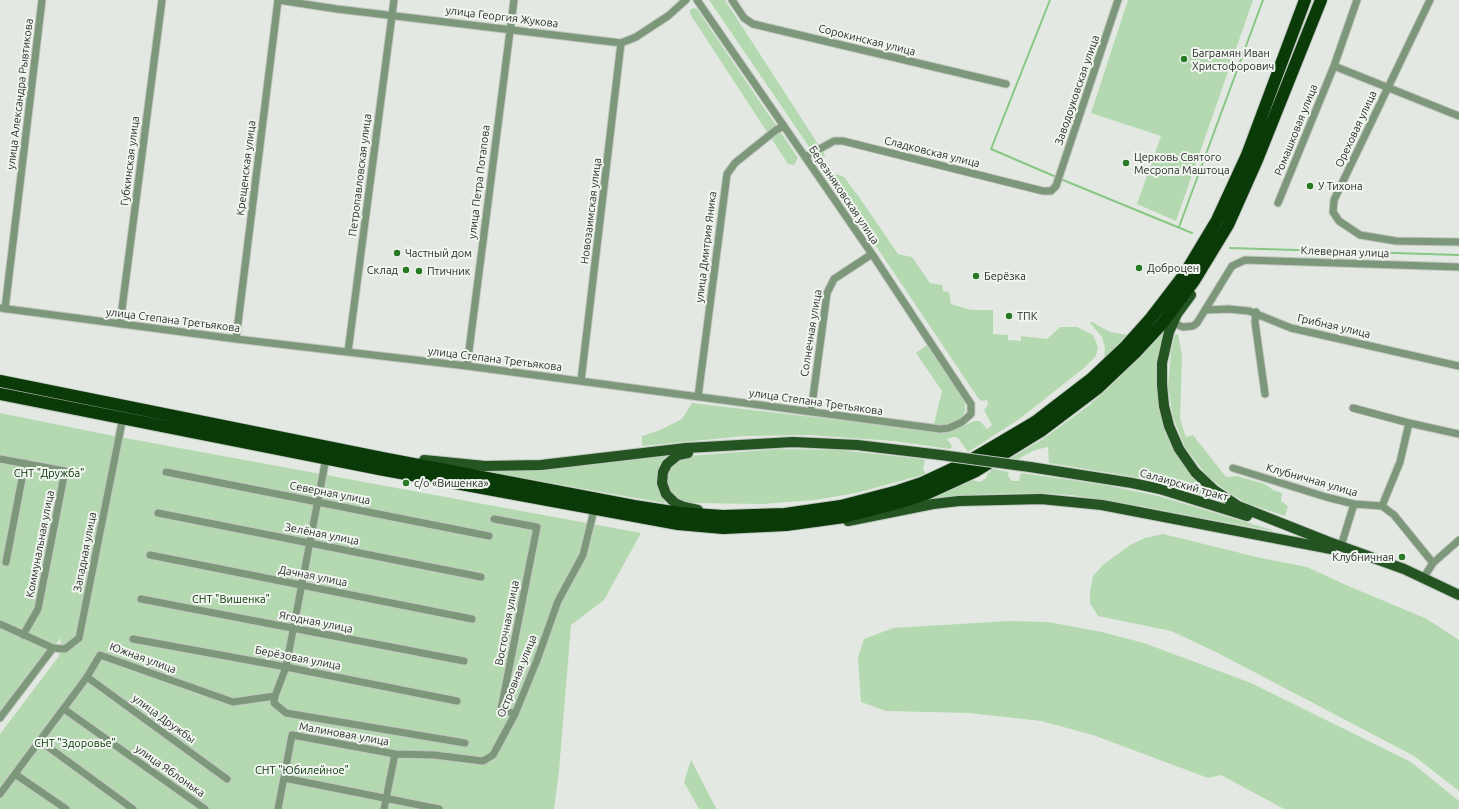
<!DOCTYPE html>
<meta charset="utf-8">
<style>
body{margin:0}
canvas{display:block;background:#e3e9e2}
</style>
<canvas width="1459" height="809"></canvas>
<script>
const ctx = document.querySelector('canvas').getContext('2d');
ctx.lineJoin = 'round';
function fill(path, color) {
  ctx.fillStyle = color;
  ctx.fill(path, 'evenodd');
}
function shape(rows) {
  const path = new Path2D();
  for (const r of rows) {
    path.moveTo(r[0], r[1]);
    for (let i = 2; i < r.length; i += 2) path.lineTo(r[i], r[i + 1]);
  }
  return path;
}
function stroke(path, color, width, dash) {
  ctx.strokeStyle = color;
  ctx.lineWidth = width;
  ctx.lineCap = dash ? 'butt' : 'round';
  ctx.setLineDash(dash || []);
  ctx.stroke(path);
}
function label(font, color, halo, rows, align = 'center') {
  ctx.font = font + ' Ubuntu,sans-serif';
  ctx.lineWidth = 4;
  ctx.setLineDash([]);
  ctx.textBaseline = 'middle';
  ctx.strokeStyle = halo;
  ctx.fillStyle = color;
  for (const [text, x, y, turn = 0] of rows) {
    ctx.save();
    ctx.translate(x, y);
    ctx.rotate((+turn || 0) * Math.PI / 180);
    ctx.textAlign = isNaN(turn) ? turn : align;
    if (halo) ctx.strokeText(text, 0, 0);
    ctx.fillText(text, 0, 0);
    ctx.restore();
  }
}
fill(shape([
 [709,0,725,0,825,155,823,160,818,160],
 [1128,0,1253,0,1176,221,1137,204,1161,136,1091,113],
 [693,8,697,9,798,158,794,165,788,164,690,14,690,10],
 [836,174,844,177,859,197,898,254,912,257,930,283,942,285,943,291,949,292,951,304,971,310,993,310,993,334,1008,335,1008,340,1021,341,1021,336,1047,339,1060,327,1077,327,1093,335,1098,347,1096,356,1084,368,1018,420,968,452,958,438,954,437,947,439,952,446,950,449,894,441,809,435,745,436,642,446,642,436,660,430,682,419,692,403,940,432,953,431,974,421,980,421,987,429,992,425,984,410,988,405,987,400,982,401,978,398,833,182],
 [1092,322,1110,332,1128,335,1104,358,1105,348,1102,337,1090,323],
 [1164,332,1158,361,1157,385,1160,409,1166,434,1178,457,1191,474,1222,501,1147,479,1049,463,1048,447,1035,450,1018,459,1011,458,1043,439,1088,406,1118,379,1160,335],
 [1178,334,1182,356,1180,418,1185,435,1187,437,1193,435,1226,477,1237,476,1265,484,1273,490,1282,493,1281,501,1288,506,1285,516,1246,503,1225,490,1207,476,1185,447,1173,417,1168,387,1171,351,1175,335],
 [928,344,965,401,965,411,962,417,956,422,943,426,934,424,942,391,916,353],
 [0,413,109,435,641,533,604,600,571,625,559,771,554,809,0,809,0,734,59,656,61,638,0,713],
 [778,449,839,450,922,459,925,460,923,470,926,474,856,493,815,500,763,504,690,503,680,501,668,489,667,480,668,470,675,462,688,456],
 [666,455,657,475,659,489,665,501,664,503,478,470],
 [993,469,1009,472,1008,476,1012,481,1019,481,1021,473,1105,485,1158,496,1272,530,1272,531,1140,506,1071,495,1042,493,983,494,927,500,972,480,980,482,986,478,987,474],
 [1163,534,1261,558,1307,567,1346,585,1427,619,1459,640,1459,791,1414,756,1216,652,1171,631,1098,616,1090,603,1090,592,1093,576,1104,564,1130,545,1145,538],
 [1009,621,1048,622,1102,632,1144,643,1251,683,1411,762,1459,801,1459,809,1284,809,1221,775,1208,778,1093,735,1041,721,969,713,886,711,861,702,858,657,864,639,893,628],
 [691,760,716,808,717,809,699,809,684,782]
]), '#b4d9b0');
stroke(shape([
 [1050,0,991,149,1054,176],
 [1063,180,1192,233],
 [1179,227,1263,0],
 [1230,248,1459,255]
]), '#89c784', 2);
const street = shape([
 [732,0,744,18,753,24,1006,84],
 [1430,0,1334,200,1333,212,1339,221,1360,235,1396,241,1459,242],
 [1334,66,1459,116],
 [805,157,834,141,843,141,1043,191,1051,191,1056,186,1118,0],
 [1278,203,1334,66,1357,0],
 [0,308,236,339,467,366,940,429,949,428,962,422,971,414,971,404,872,254,697,0],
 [5,309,42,0],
 [1206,310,1228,309,1249,311,1291,328,1459,366],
 [1256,312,1255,322,1265,394],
 [1173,323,1183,327,1193,326,1197,323,1232,266,1245,260,1459,267],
 [120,324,162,0],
 [236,339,278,0,337,9,621,43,636,37,668,16,686,0],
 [348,352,394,0],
 [467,366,514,0],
 [581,381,621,43],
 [698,397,727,174,735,163,776,130,784,126],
 [1353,408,1409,423,1459,434],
 [811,412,827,293,834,279,872,254],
 [326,458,286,667,275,696,274,703,286,713,465,743],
 [0,459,65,471,38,609,23,635],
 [1233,468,1326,497,1354,504,1382,506,1394,515,1433,563],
 [166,472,489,536],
 [1382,506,1400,462,1409,423],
 [158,513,481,577],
 [494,519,537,527,501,709,515,714],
 [1341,546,1354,504],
 [150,555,472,619],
 [6,562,25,463],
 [1424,577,1433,563,1459,540],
 [141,599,464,661],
 [0,624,53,648,65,649,79,638,123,417],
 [133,639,286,667,457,701],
 [87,677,227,779],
 [64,709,205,809],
 [0,718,53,648],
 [40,741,133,809],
 [15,774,66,809],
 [284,778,439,809],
 [0,794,87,677,100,655,233,702,275,696],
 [278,809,292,735,395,754,434,755,483,761,493,755,515,714,537,660,558,601,583,555,594,510],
 [384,809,395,754]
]);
const primary = shape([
 [1191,295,1177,314,1169,332,1162,363,1162,385,1164,406,1169,426,1179,449,1195,472,1214,490,1238,506,1329,542,1404,569,1459,595],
 [688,453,678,455,667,464,663,472,662,483,666,494,675,503,684,507,698,510],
 [424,460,485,466,541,465,686,448,793,442,857,445,941,455],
 [1030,467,1132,483,1160,489,1247,516],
 [848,521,933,504,959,501,1041,499,1102,505,1331,549]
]);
const highway = shape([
 [0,381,382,458,634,506,679,513,723,516,785,514,841,506,898,491,922,483,969,461,1035,422,1091,379,1126,346,1151,318,1184,275,1217,220,1247,155,1305,0],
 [0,394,379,469,678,524,723,528,786,525,844,517,901,502,926,494,976,471,1041,431,1098,388,1135,353,1161,325,1194,281,1228,225,1257,160,1321,0]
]);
stroke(street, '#c2c7c1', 9);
stroke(primary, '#c2c7c1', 12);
stroke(highway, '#c2c7c1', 14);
stroke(street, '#7d977a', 7);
stroke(primary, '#235421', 10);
stroke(highway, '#0b3a09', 12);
const primaryBridge = shape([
 [941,455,1030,467]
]);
stroke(primaryBridge, '#c2c7c1', 12, []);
stroke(primaryBridge, '#235421', 10);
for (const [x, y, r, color] of [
 [1184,59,4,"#267823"],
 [1126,163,4,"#267823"],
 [1310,186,4,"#267823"],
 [397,253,4,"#267823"],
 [1139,268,4,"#267823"],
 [406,270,4,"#267823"],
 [419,271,4,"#267823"],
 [976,276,4,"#267823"],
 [1009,316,4,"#267823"],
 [406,483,4,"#267823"],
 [1402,557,4,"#267823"]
]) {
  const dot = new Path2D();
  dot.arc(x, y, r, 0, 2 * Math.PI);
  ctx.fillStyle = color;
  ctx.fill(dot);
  stroke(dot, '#f0f6ef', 1.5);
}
label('11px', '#2b2e2b', '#f0f6ef', [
 ["улица Георгия Жукова",502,17,7],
 ["Сорокинская улица",867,40,14],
 ["Заводоуковская улица",1077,90,-71],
 ["улица Александра Рывтикова",20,94,-83],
 ["Ореховая улица",1356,129,-65],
 ["Ромашковая улица",1296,130,-68],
 ["Сладковская улица",932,152,14],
 ["Губкинская улица",130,161,-83],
 ["Крещенская улица",246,168,-83],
 ["Петропавловская улица",360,175,-83],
 ["улица Петра Потапова",479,182,-83],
 ["Березняковская улица",844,195,56],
 ["Новозаимская улица",591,211,-83],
 ["улица Дмитрия Яника",706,247,-83],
 ["Клеверная улица",1345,252,2],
 ["улица Степана Третьякова",173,320,7],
 ["Грибная улица",1334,326,13],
 ["Солнечная улица",811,333,-81],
 ["улица Степана Третьякова",495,359,7],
 ["улица Степана Третьякова",816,402,8],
 ["Клубничная улица",1312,480,16],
 ["Салаирский тракт",1184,485,16],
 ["Северная улица",330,493,11],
 ["Зелёная улица",322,534,11],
 ["Коммунальная улица",40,544,-79],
 ["Западная улица",85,552,-79],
 ["Дачная улица",313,576,11],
 ["Ягодная улица",316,622,11],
 ["Восточная улица",507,623,-79],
 ["Южная улица",143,658,20],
 ["Берёзовая улица",298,658,11],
 ["Островная улица",517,676,-68],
 ["улица Дружбы",164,719,36],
 ["Малиновая улица",344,734,10],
 ["улица Яблонька",170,771,35]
]);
label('11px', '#2b2e2b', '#f0f6ef', [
 ["Баграмян Иван",1192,53],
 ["Христофорович",1192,66],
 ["Церковь Святого",1134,157],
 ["Месропа Маштоца",1134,170],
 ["У Тихона",1318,186],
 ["Частный дом",405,253],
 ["Доброцен",1147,268],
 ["Склад",398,270,"right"],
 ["Птичник",427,271],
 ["Берёзка",984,276],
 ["ТПК",1017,316],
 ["с/о «Вишенка»",414,483],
 ["Клубничная",1394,557,"right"]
], 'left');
label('11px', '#063306', '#f0f6ef', [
 ["СНТ \"Дружба\"",49,473],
 ["СНТ \"Вишенка\"",231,599],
 ["СНТ \"Здоровье\"",75,743],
 ["СНТ \"Юбилейное\"",302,770]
]);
</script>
